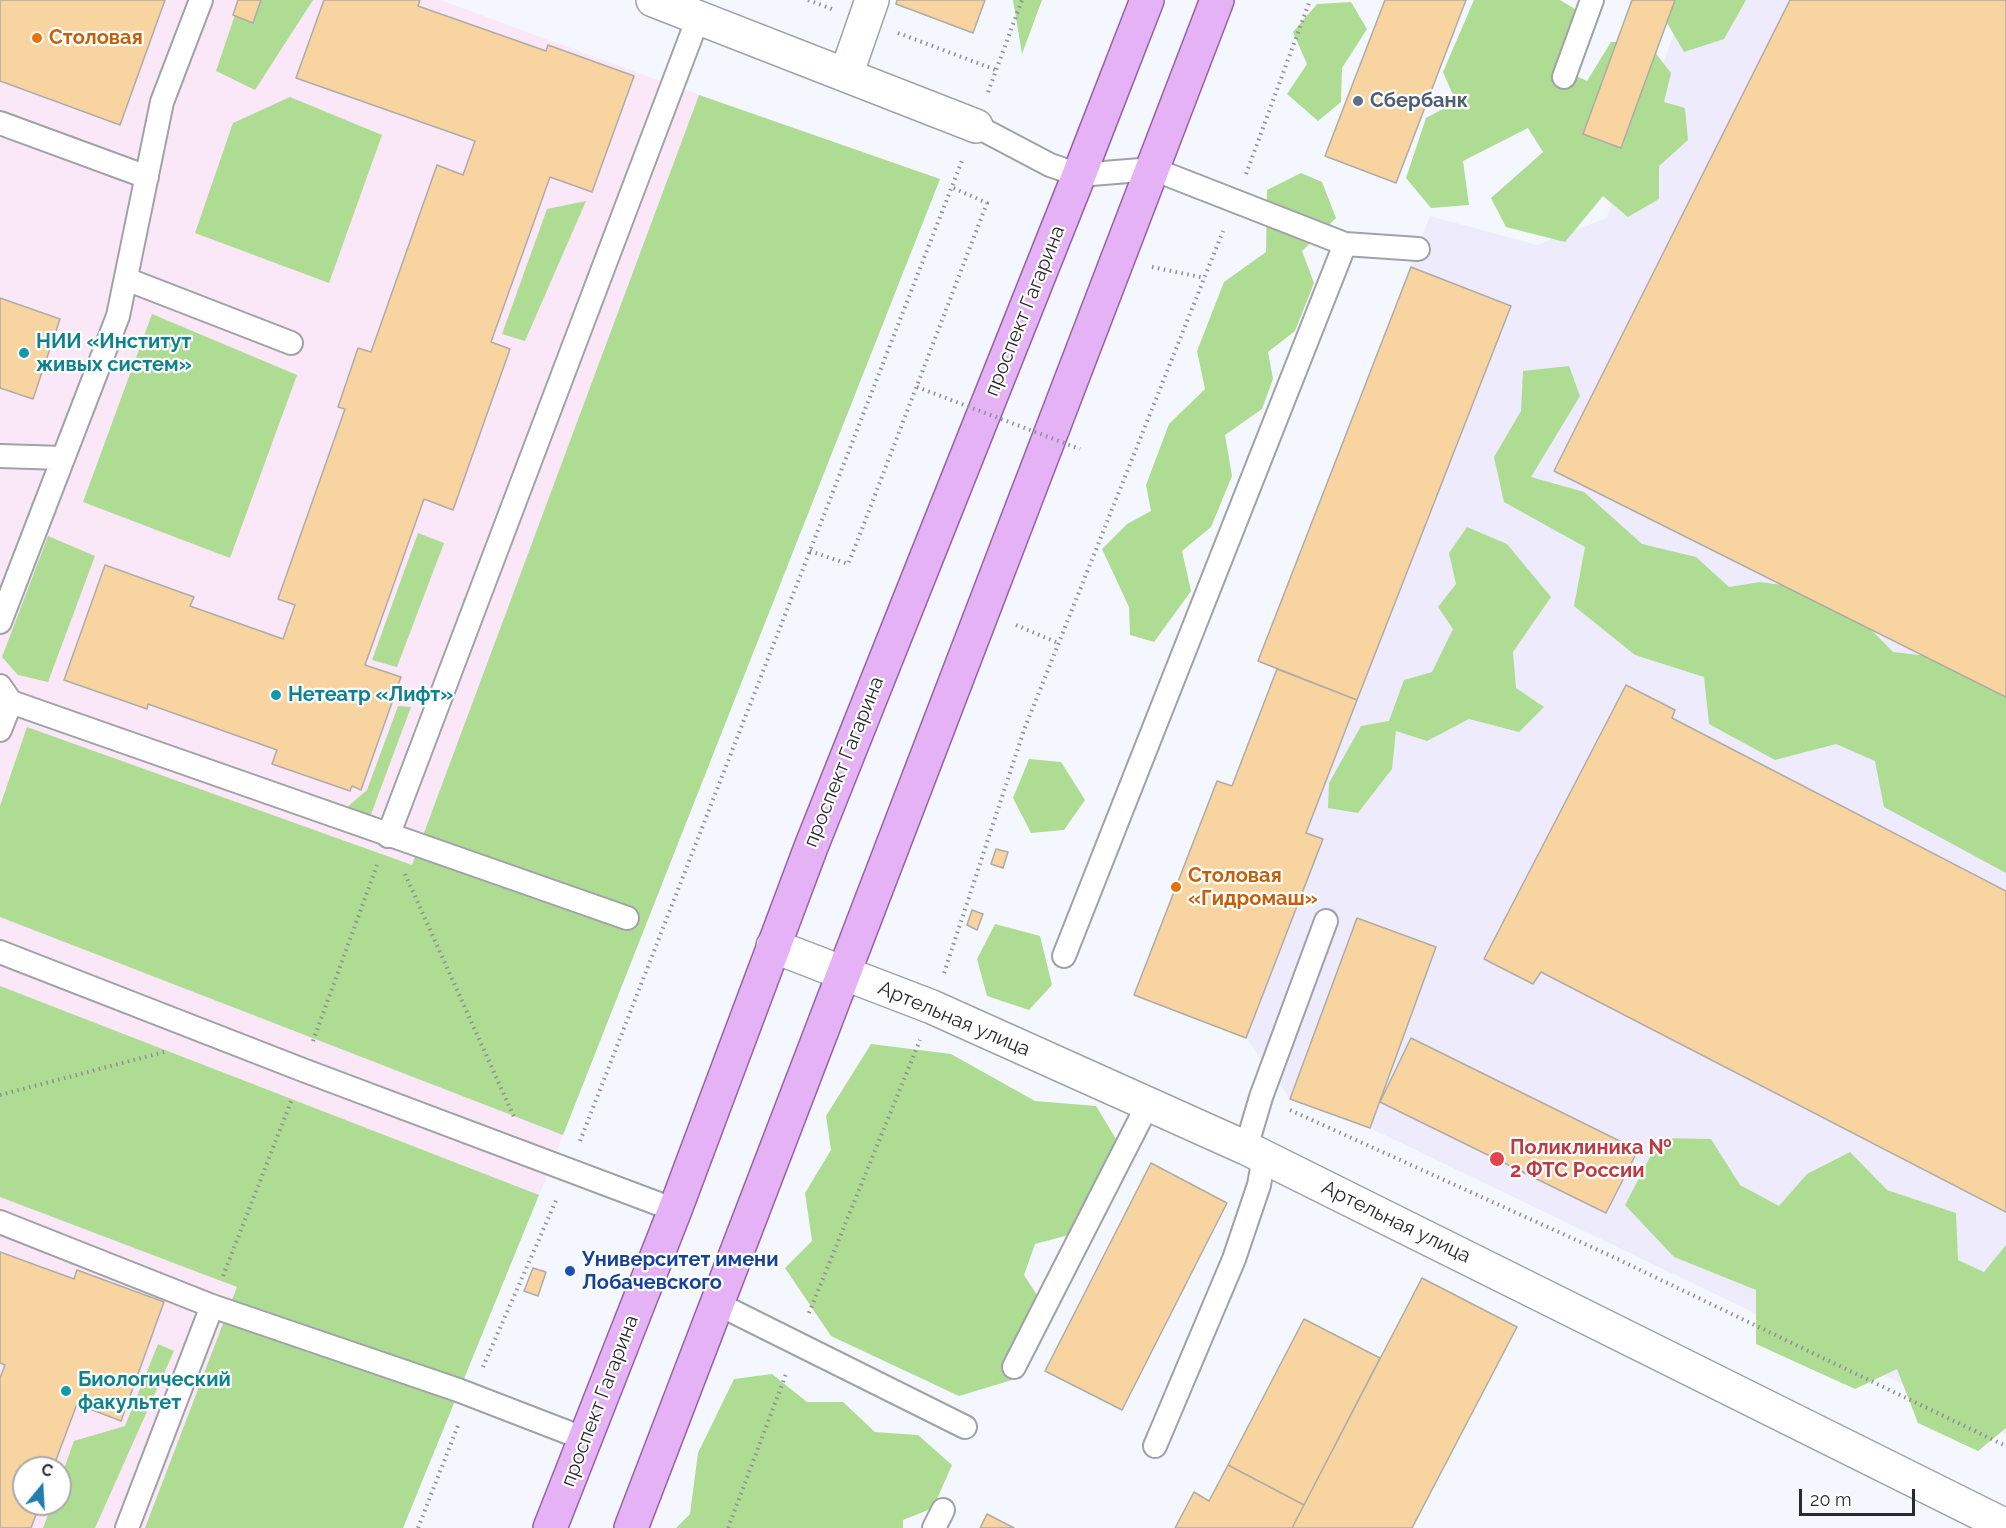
<!DOCTYPE html>
<meta charset="utf-8">
<style>
body{margin:0}
#map{position:relative;width:2006px;height:1528px;overflow:hidden;background:#f4f7fd;font-family:Raleway,sans-serif}
canvas{display:block}
.north{position:absolute;left:12px;top:1456px;width:60px;height:60px;box-sizing:border-box;background:#fff;border:2px solid #a9aaab;border-radius:50%;rotate:18deg;font-size:16px;font-weight:700;line-height:24px;text-align:center;color:#292a2c}
.north::after{content:'';display:block;margin:auto;width:21px;height:27px;background:#217dab;clip-path:polygon(50% 0,100% 100%,50% 72%,0 100%)}
.scale{position:absolute;left:1799px;top:1489px;width:116px;height:27px;box-sizing:border-box;border:3px solid #292a2c;border-top:0;padding-left:8px;font-size:18px;line-height:21px;white-space:nowrap;color:#292a2c;-webkit-text-stroke:4px #fff;paint-order:stroke}
</style>
<div id="map">
<canvas width="2006" height="1528"></canvas>
<div class="north">С</div>
<div class="scale">20 m</div>
</div>
<script>
const ctx = document.querySelector('canvas').getContext('2d');
ctx.lineJoin = 'round';
function fill(path, color) {
  ctx.fillStyle = color;
  ctx.fill(path, 'evenodd');
}
function shape(rows) {
  const path = new Path2D();
  for (const r of rows) {
    path.moveTo(r[0], r[1]);
    for (let i = 2; i < r.length; i += 2) path.lineTo(r[i], r[i + 1]);
  }
  return path;
}
function stroke(path, color, width, dash) {
  ctx.strokeStyle = color;
  ctx.lineWidth = width;
  ctx.lineCap = dash ? 'butt' : 'round';
  ctx.setLineDash(dash || []);
  ctx.stroke(path);
}
function label(font, color, halo, rows, align = 'center') {
  ctx.font = font + ' Raleway,sans-serif';
  ctx.lineWidth = 4.5;
  ctx.setLineDash([]);
  ctx.textBaseline = 'middle';
  ctx.strokeStyle = halo;
  ctx.fillStyle = color;
  for (const [text, x, y, turn = 0] of rows) {
    ctx.save();
    ctx.translate(x, y);
    ctx.rotate((+turn || 0) * Math.PI / 180);
    ctx.textAlign = isNaN(turn) ? turn : align;
    if (halo) ctx.strokeText(text, 0, 0);
    ctx.fillText(text, 0, 0);
    ctx.restore();
  }
}
fill(shape([
 [1686,0,2006,0,2006,1434,1370,1128,1290,1099,1246,1038,1134,995,1217,781,1232,786,1277,670,1258,661,1430,216,1537,245,1607,218]
]), '#eeebfc');
fill(shape([
 [0,0,440,0,674,86,940,179,552,1163,403,1528,0,1528],
 [24,1468,60,1468,60,1504,24,1504]
]), '#fae7f7');
fill(shape([
 [240,0,313,0,255,90,216,71],
 [1013,0,1042,0,1022,54],
 [1474,0,1560,0,1578,11,1557,67,1587,81,1611,42,1647,42,1671,73,1664,102,1685,108,1688,140,1659,166,1659,199,1628,217,1603,196,1565,242,1506,227,1491,198,1543,152,1528,128,1463,161,1469,205,1431,208,1406,178,1426,118,1456,102,1443,72],
 [1656,0,1746,0,1724,39,1684,52,1655,2],
 [1351,2,1367,29,1342,68,1341,102,1318,121,1287,94,1307,64,1293,32,1317,4],
 [699,95,940,179,563,1135,0,917,0,806,27,727,412,865],
 [290,97,382,135,329,283,195,233,233,123],
 [1301,173,1322,182,1336,218,1302,251,1314,283,1295,331,1268,352,1273,379,1262,409,1225,435,1232,476,1211,527,1182,551,1191,591,1154,642,1130,635,1129,607,1102,549,1127,524,1151,511,1146,485,1169,424,1205,389,1197,351,1224,282,1266,252,1267,190],
 [586,201,525,341,502,334,547,209],
 [152,314,297,375,230,558,83,502],
 [1569,366,1580,396,1531,477,1584,492,1642,544,1696,557,1729,587,1760,582,1834,592,1893,652,1979,662,2006,675,2006,873,1884,807,1875,761,1836,744,1775,760,1709,724,1704,677,1635,655,1574,606,1585,547,1504,502,1494,457,1521,411,1523,371],
 [1467,527,1507,544,1551,597,1513,652,1516,688,1544,707,1519,732,1469,719,1427,741,1396,731,1392,769,1358,813,1328,808,1329,783,1361,726,1389,721,1404,680,1432,672,1453,629,1438,607,1456,584,1449,553],
 [418,533,444,543,397,667,372,660],
 [48,536,95,556,48,682,18,675,2,657],
 [398,706,411,707,370,817,346,808,367,790],
 [1029,759,1061,762,1085,800,1064,830,1031,833,1013,798],
 [995,924,1040,936,1052,985,1029,1010,987,996,977,959],
 [0,986,539,1195,403,1528,145,1528,237,1287,0,1197],
 [871,1044,951,1054,1035,1101,1096,1106,1130,1162,1087,1230,1035,1244,1024,1275,1048,1312,1022,1377,959,1396,831,1336,785,1268,812,1241,805,1193,831,1150,826,1116],
 [1660,1138,1711,1139,1740,1185,1779,1206,1807,1174,1850,1152,1887,1190,1956,1213,1958,1260,1984,1272,2006,1245,2006,1428,1978,1451,1918,1423,1897,1369,1855,1389,1756,1344,1756,1290,1674,1257,1625,1205],
 [158,1344,174,1351,95,1528,43,1528,52,1504,60,1504,60,1480,74,1441,125,1426],
 [772,1374,807,1402,843,1402,875,1432,918,1435,952,1465,933,1508,903,1520,903,1528,676,1528,690,1514,698,1453,734,1379]
]), '#aedc93');
const building = shape([
 [0,0,165,0,120,125,0,81,0,0],
 [238,0,261,0,253,23,233,15,238,0],
 [324,0,420,0,418,6,546,51,548,45,634,76,592,192,550,177,491,342,510,349,453,510,424,499,365,665,401,677,361,790,352,786,350,791,272,764,277,750,148,704,147,709,64,680,105,565,194,597,190,606,283,639,295,605,278,599,345,409,338,407,358,348,371,352,437,165,463,175,475,141,296,78,324,0],
 [897,0,985,0,973,33,896,4,897,0],
 [1385,0,1466,0,1396,183,1325,156,1385,0],
 [1632,0,1675,0,1621,148,1583,134,1632,0],
 [1790,0,2006,0,2006,697,1554,471,1790,0],
 [1411,267,1511,306,1357,700,1258,661,1411,267],
 [0,298,60,319,33,399,0,388,0,298],
 [1277,669,1357,700,1306,833,1323,839,1246,1038,1134,995,1217,781,1232,786,1277,669],
 [1626,685,1675,710,1672,718,2006,891,2006,1212,1541,972,1533,984,1484,959,1626,685],
 [996,849,1008,852,1003,868,991,864,996,849],
 [972,910,983,914,977,930,967,925,972,910],
 [1357,918,1436,947,1370,1128,1290,1099,1357,918],
 [1411,1038,1638,1150,1606,1213,1380,1102,1411,1038],
 [1151,1163,1227,1203,1122,1410,1045,1371,1151,1163],
 [0,1252,74,1279,77,1270,164,1302,121,1421,77,1404,53,1468,24,1468,24,1504,40,1504,31,1528,0,1528,0,1378,5,1365,0,1363,0,1252],
 [533,1268,546,1272,538,1296,524,1291,533,1268],
 [1422,1278,1517,1327,1412,1528,1292,1528,1422,1278],
 [1304,1319,1380,1358,1304,1505,1228,1465,1304,1319],
 [1228,1465,1304,1505,1292,1528,1175,1528,1194,1492,1209,1501,1228,1465],
 [987,1514,1014,1528,980,1528,987,1514]
]);
fill(building, '#f8d4a1');
stroke(building, '#afaca7', 1.5);
const lane = shape([
 [1564,77,1592,0],
 [0,123,147,177],
 [976,126,1050,165,1079,175,1153,169,1345,244,1418,249],
 [126,279,291,343],
 [0,456,63,458],
 [0,622,118,316,162,102,201,0],
 [0,686,11,702,0,730],
 [11,702,627,918],
 [388,836,698,18],
 [0,952,303,1070,675,1210],
 [1064,956,1345,244],
 [1246,1148,1261,1097,1326,921],
 [0,1222,212,1306,458,1390,585,1439],
 [716,1303,965,1427],
 [1014,1367,1148,1104],
 [1155,1446,1234,1259,1259,1185,1264,1157],
 [127,1528,212,1306],
 [934,1528,943,1510]
]);
const street = shape([
 [653,0,976,126],
 [846,75,872,0]
]);
const secondary = shape([
 [773,946,932,1007,1246,1148,2006,1526]
]);
const primary = shape([
 [550,1528,675,1210,811,847,1079,175,1147,0],
 [631,1528,1217,0]
]);
stroke(lane, '#a0a2a8', 26);
stroke(street, '#a0a2a8', 36);
stroke(secondary, '#a0a2a8', 36);
stroke(primary, '#9761ab', 36);
stroke(shape([
 [808,0,832,9],
 [898,33,996,70],
 [988,92,1022,0],
 [1246,174,1310,0],
 [1152,267,1205,278],
 [810,551,848,564,855,547,987,203,951,187],
 [1016,625,1058,643],
 [405,874,514,1117],
 [944,973,1024,730,1223,231],
 [313,1041,377,865],
 [0,1095,168,1051],
 [1290,1110,1607,1254,2006,1446],
 [580,1141,963,158],
 [223,1276,292,1099],
 [809,1313,920,1040],
 [483,1367,557,1198],
 [418,1528,459,1423],
 [728,1528,786,1374]
]), '#8e9094', 4, [1.5, 4.5]);
stroke(lane, '#fff', 22);
stroke(street, '#fff', 33);
stroke(secondary, '#fff', 33);
stroke(primary, '#e4b2f5', 33);
stroke(shape([
 [917,387,1080,449]
]), '#8e9094', 4, [1.5, 4.5]);
for (const [x, y, r, color] of [
 [37,38,6,"#e8710a"],
 [1358,101,6,"#5c6f8a"],
 [24,353,6,"#0f9aa8"],
 [276,695,6,"#0f9aa8"],
 [1176,887,6,"#e8710a"],
 [1497,1159,8,"#e0444e"],
 [570,1271,6,"#1a4fb4"],
 [66,1391,6,"#0f9aa8"]
]) {
  const dot = new Path2D();
  dot.arc(x, y, r, 0, 2 * Math.PI);
  ctx.fillStyle = color;
  ctx.fill(dot);
  stroke(dot, '#fff', 2);
}
label('bold 20px', '#c56008', '#fff', [
 ["Столовая",49,38],
 ["Столовая",1188,876],
 ["«Гидромаш»",1188,899]
], 'left');
label('bold 20px', '#4e5e75', '#fff', [
 ["Сбербанк",1370,101]
], 'left');
label('20px', '#292a2c', '#fff', [
 ["проспект Гагарина",1025,311,-68],
 ["проспект Гагарина",844,762,-68],
 ["Артельная улица",954,1019,23],
 ["Артельная улица",1396,1222,26],
 ["проспект Гагарина",600,1401,-69]
]);
label('bold 20px', '#0d838f', '#fff', [
 ["НИИ «Институт",36,342],
 ["живых систем»",36,365],
 ["Нетеатр «Лифт»",288,695],
 ["Биологический",78,1380],
 ["факультет",78,1403]
], 'left');
label('bold 20px', '#be3a42', '#fff', [
 ["Поликлиника №",1510,1148],
 ["2 ФТС России",1510,1171]
], 'left');
label('bold 20px', '#164399', '#fff', [
 ["Университет имени",582,1260],
 ["Лобачевского",582,1283]
], 'left');
</script>
